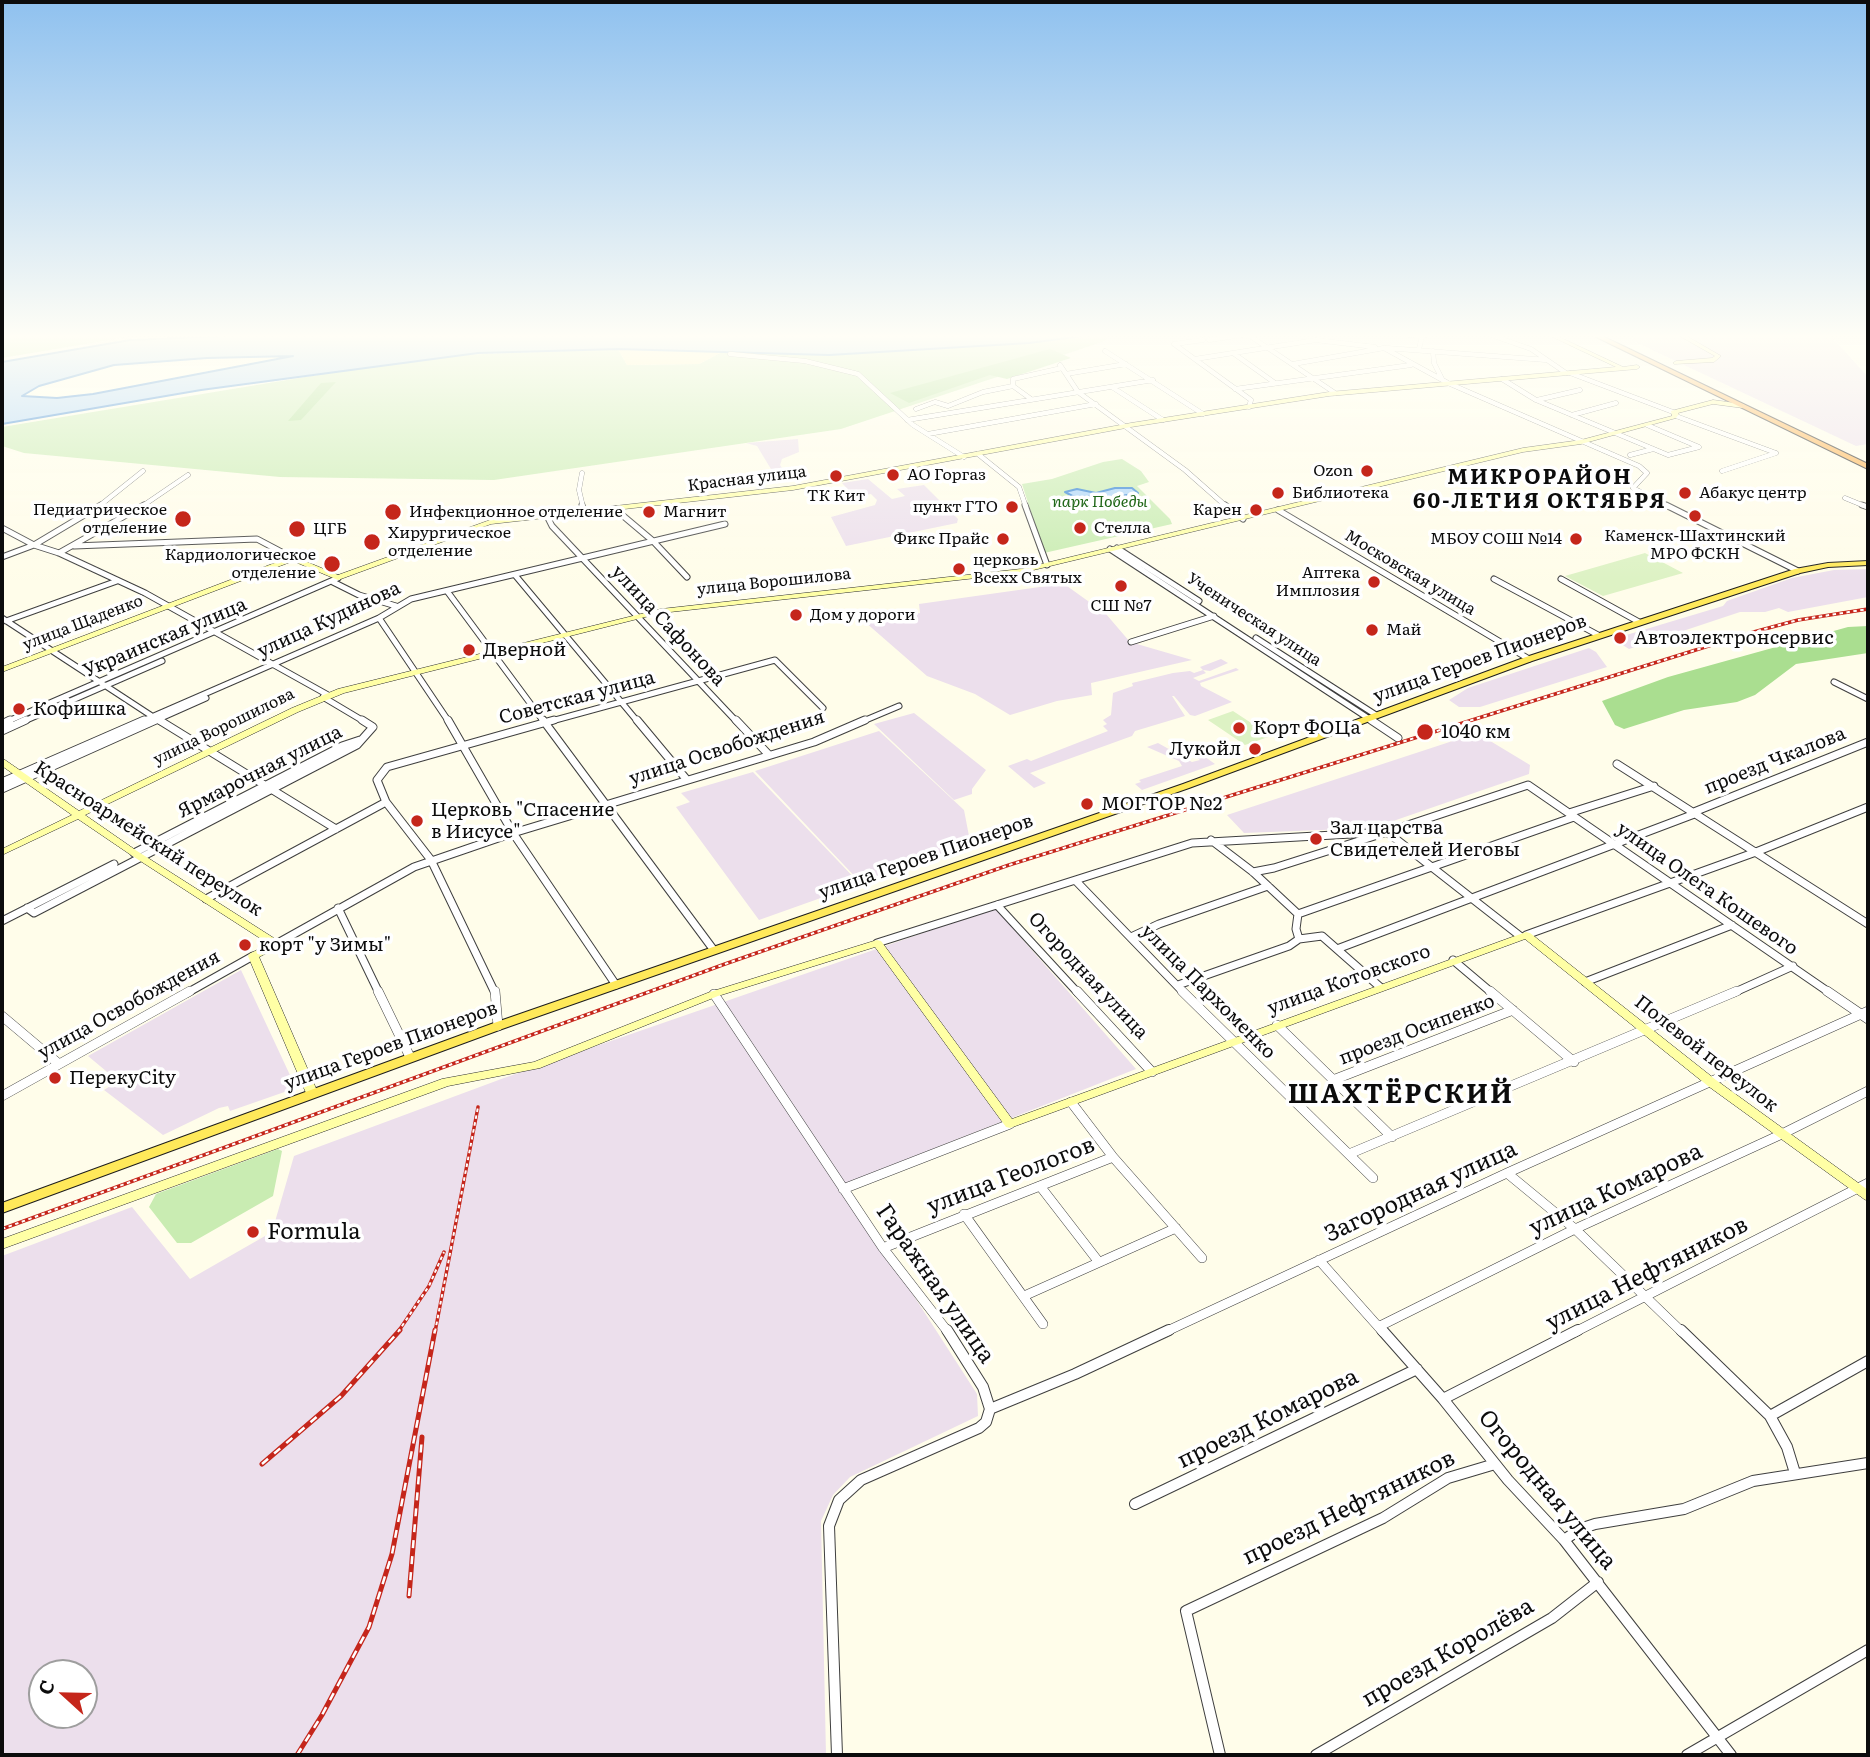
<!DOCTYPE html>
<meta charset="utf-8">
<style>
body{margin:0}
#map{position:relative;width:1870px;height:1757px;overflow:hidden;background:#fffdea;font-family:Literata,serif}
canvas{display:block}
.frame{position:absolute;inset:0;border:4px solid #0c0c0c;pointer-events:none}
.north{position:absolute;left:28px;top:1659px;width:70px;height:70px;box-sizing:border-box;background:#fff;border:2px solid #9e9e9e;border-radius:50%;rotate:292deg;font-size:19px;font-weight:700;line-height:28px;text-align:center;color:#0c0c0c}
.north::after{content:'';display:block;margin:auto;width:24px;height:32px;background:#c5261b;clip-path:polygon(50% 0,100% 100%,50% 72%,0 100%)}
</style>
<div id="map">
<canvas width="1870" height="1757"></canvas>
<div class="frame"></div>
<div class="north">С</div>
</div>
<script>
const ctx = document.querySelector('canvas').getContext('2d');
ctx.lineJoin = 'round';
function fill(path, color) {
  ctx.fillStyle = color;
  ctx.fill(path, 'evenodd');
}
function shape(rows) {
  const path = new Path2D();
  for (const r of rows) {
    path.moveTo(r[0], r[1]);
    for (let i = 2; i < r.length; i += 2) path.lineTo(r[i], r[i + 1]);
  }
  return path;
}
function stroke(path, color, width, dash) {
  ctx.strokeStyle = color;
  ctx.lineWidth = width;
  ctx.lineCap = dash ? 'butt' : 'round';
  ctx.setLineDash(dash || []);
  ctx.stroke(path);
}
function label(font, color, halo, rows, align = 'center') {
  ctx.font = font + ' Literata,serif';
  ctx.lineWidth = 7;
  ctx.setLineDash([]);
  ctx.textBaseline = 'middle';
  ctx.strokeStyle = halo;
  ctx.fillStyle = color;
  for (const [text, x, y, turn = 0] of rows) {
    ctx.save();
    ctx.translate(x, y);
    ctx.rotate((+turn || 0) * Math.PI / 180);
    ctx.textAlign = isNaN(turn) ? turn : align;
    if (halo) ctx.strokeText(text, 0, 0);
    ctx.fillText(text, 0, 0);
    ctx.restore();
  }
}
fill(shape([
 [1638,334,1829,334,1868,377,1868,444,1856,446,1631,340],
 [798,439,799,452,782,459,780,465,782,468,774,474,757,446,746,443],
 [868,479,892,499,905,496,897,489,924,485,958,519,957,523,846,546,831,517,875,505,877,500,871,494,855,497,842,483],
 [1868,569,1868,597,1788,612,1779,608,1765,612,1740,612,1629,649,1613,639,1723,606,1727,601,1792,578,1834,570],
 [1060,581,1106,614,1130,642,1192,660,1091,683,1092,695,1057,701,1010,715,975,694,927,676,865,622,920,613,919,604,1054,585],
 [1589,648,1596,652,1607,667,1480,707,1459,707,1449,700,1468,688],
 [1221,659,1228,663,1210,671,1203,670,1206,673,1193,678,1199,681,1236,668,1239,670,1200,683,1201,686,1232,702,1195,716,1190,715,1174,696,1172,696,1185,716,1135,731,1132,736,1030,773,1046,783,1034,788,1008,766,1027,759,1031,761,1108,731,1103,726,1107,724,1103,720,1111,715,1113,693,1133,686,1132,683,1173,673,1190,671,1194,673,1203,670,1200,667],
 [914,713,986,770,972,789,972,794,954,800,874,724],
 [879,731,964,810,969,836,974,842,861,883,755,771],
 [1477,733,1530,765,1529,774,1373,828,1244,833,1227,815],
 [1158,743,1192,762,1200,760,1182,746,1187,744,1215,764,1142,790,1135,784,1141,782,1139,780,1182,766,1179,761,1147,747],
 [753,772,860,884,759,920,676,807,690,802,681,793],
 [995,908,1136,1069,846,1183,883,1248,977,1394,978,1416,850,1477,833,1495,821,1521,826,1755,2,1755,2,1256,132,1207,190,1279,272,1232,294,1156,504,1078],
 [42,1673,84,1673,84,1715,42,1715],
 [241,970,296,1088,230,1111,228,1106,219,1108,163,1135,104,1090,118,1081,88,1056]
]), '#ecdfec');
fill(shape([
 [2,334,194,334,198,335,133,336,2,358],
 [1097,334,1110,334,1105,341,841,429,494,480,280,477,24,453,2,446,2,427,372,366,459,355,618,349,627,365,699,364,724,351,863,353,1029,343],
 [1122,459,1141,471,1149,482,1137,486,1170,519,1172,524,1044,553,1022,484,1052,479,1103,462],
 [278,1149,282,1151,273,1196,191,1243,177,1243,149,1207,156,1194]
]), '#c9ecb2');
fill(shape([
 [1050,349,1071,358,1007,379,990,375,909,403,890,393],
 [336,382,301,420,288,421,321,383],
 [1868,626,1868,653,1796,664,1755,695,1737,702,1684,710,1624,729,1615,725,1602,701,1668,677,1848,627]
]), '#aade90');
fill(shape([
 [618,349,724,351,699,364,627,365]
]), '#fff6b3');
fill(shape([
 [1645,553,1683,573,1603,596,1565,576],
 [1233,711,1271,736,1245,745,1208,720]
]), '#ddf2c4');
const water = shape([
 [271,334,1097,334,1029,343,829,355,618,349,478,353,201,390,2,424,2,362,130,340,271,334],
 [293,356,93,394,57,398,22,396,39,386,114,365,207,358,293,356],
 [1115,488,1132,488,1138,493,1105,499,1092,496,1078,499,1065,492,1077,489,1096,493,1115,488]
]);
fill(water, '#abd4fa');
stroke(water, '#2d80d6', 2);
const streetFar4 = shape([
 [1247,334,1335,393],
 [1396,334,1422,336],
 [1488,334,1531,349,1566,373],
 [1209,340,1249,334],
 [1174,344,1251,400,1249,407],
 [1174,344,1203,340],
 [1386,348,1547,360],
 [1419,349,1422,336,1430,334],
 [1105,351,1203,414],
 [1433,351,1434,363,1442,379],
 [1233,353,1275,383],
 [730,354,805,361,858,374,913,425,964,457],
 [1195,359,1316,340,1375,347],
 [1293,364,1384,348,1448,383,1639,466,1647,473,1633,488,1669,507],
 [1060,365,1078,392,1185,470,1227,507],
 [1570,373,1673,412],
 [1066,374,1126,364],
 [1502,379,1536,400,1668,455,1699,447,1647,425],
 [1013,386,1031,399],
 [1112,387,1163,420],
 [1235,389,1411,365],
 [1537,400,1580,390],
 [916,409,935,402,948,406,983,392,1013,386,1013,379,1062,368],
 [1572,415,1616,403],
 [1676,416,1776,453],
 [907,420,1153,380],
 [928,434,1096,404],
 [978,454,1019,487,1026,507],
 [1630,455,1653,449],
 [1722,471,1776,453],
 [582,473,579,490,583,507],
 [1845,498,1867,507],
 [98,507,143,471],
 [141,507,188,475]
]);
const streetFar3 = shape([
 [582,505,584,512],
 [1025,505,1047,565],
 [1225,505,1243,519],
 [1666,505,1798,571],
 [1862,505,1868,507],
 [615,509,653,541,687,577],
 [1278,510,1529,659],
 [547,516,552,526,737,722],
 [2,528,34,545,59,553,145,593,328,695],
 [74,546,257,539,293,558],
 [1117,548,1199,601],
 [1110,549,1374,722],
 [59,553,144,505],
 [2,557,34,545,101,505],
 [515,575,638,722],
 [1494,579,1598,635],
 [1561,579,1639,622],
 [333,582,359,595,396,606],
 [447,591,544,722],
 [2,618,161,722],
 [379,618,449,722],
 [6,621,117,581],
 [1256,638,1376,715],
 [1131,642,1214,616],
 [1834,682,1868,699],
 [323,697,365,722],
 [6,722,338,578],
 [22,722,162,661],
 [140,722,379,618,411,599,725,524],
 [152,722,206,698],
 [548,722,775,660,823,708],
 [861,722,899,706]
]);
const streetFar2 = shape([
 [159,720,336,829],
 [448,720,513,833,616,985],
 [543,720,713,949],
 [637,720,687,780],
 [736,720,769,755],
 [1371,720,1398,738],
 [2,724,10,720],
 [2,731,26,720],
 [1617,764,1868,924],
 [2,782,144,720],
 [2,789,156,720],
 [1694,812,1868,742],
 [1569,813,1654,786],
 [1211,840,1253,872,1298,914,1296,929,1299,939,1322,936,1380,987],
 [134,853,342,746,360,740],
 [1253,872,1274,868,1387,832,1520,936],
 [1076,881,1184,993],
 [206,899,386,802],
 [997,905,1078,993],
 [27,908,34,913,357,745,373,727,362,720],
 [338,908,379,993],
 [1298,914,1574,817],
 [2,921,114,864],
 [1526,935,1756,852,1868,807],
 [1131,937,1159,924,1268,886],
 [877,943,1192,843,1387,832,1528,785,1830,993],
 [276,944,414,867,513,833,814,742,865,720],
 [1337,949,1697,813],
 [1453,960,1492,993],
 [1585,982,1732,925],
 [1178,985,1289,946,1299,939],
 [187,993,253,956],
 [495,993,431,860,386,802,377,780,387,767,554,720],
 [1733,993,1793,966]
]);
const streetFar1 = shape([
 [378,991,410,1057],
 [495,991,498,1026],
 [1077,991,1152,1072],
 [1182,991,1373,1178],
 [1490,991,1574,1062],
 [1827,991,1868,1019],
 [714,994,883,1248,948,1332],
 [2,1016,59,1064],
 [1277,1025,1392,1137],
 [1333,1080,1513,1010],
 [2,1096,190,991],
 [1071,1102,1113,1157,1202,1258],
 [1349,1154,1737,991],
 [1507,1173,1575,1229,1682,1332],
 [1040,1186,1098,1261],
 [843,1189,1010,1124],
 [964,1214,1043,1324],
 [883,1248,1113,1157],
 [1319,1260,1383,1332],
 [1024,1296,1176,1228],
 [1380,1326,1575,1229,1782,1134,1868,1091],
 [1165,1332,1507,1173,1868,1011],
 [1575,1332,1868,1183]
]);
const street = shape([
 [1382,1330,1443,1399,1508,1480,1564,1540,1731,1755],
 [1681,1330,1770,1416,1787,1447,1795,1473],
 [1443,1399,1578,1330],
 [990,1409,1075,1374,1169,1330],
 [1770,1416,1868,1361],
 [1135,1504,1417,1369],
 [1564,1540,1580,1529,1595,1524,1684,1509,1753,1481,1868,1463],
 [837,1755,829,1526,839,1500,861,1480,979,1428,986,1422,990,1409,983,1387,947,1330],
 [1220,1755,1186,1611,1383,1518,1448,1478,1495,1464],
 [1316,1755,1552,1618,1598,1582],
 [1687,1755,1868,1650]
]);
const secondary = shape([
 [1546,334,1553,334,1623,367,1637,365,1640,367,1637,369,1329,396,1131,427,793,490,491,524,338,580,293,561,2,672,2,667,293,556,338,575,490,520,793,486,1131,423,1329,392,1616,367,1546,334],
 [1676,334,1683,334,1721,356,1714,362,1674,364,1673,363,1676,361,1712,358,1715,356,1676,334],
 [1713,400,1743,404,1746,406,1743,408,1713,404,1678,413,1679,414,1676,418,1581,444,1523,452,1021,573,661,613,344,693,298,712,85,815,137,851,280,942,281,944,280,946,259,957,318,1093,316,1096,312,1097,308,1096,306,1093,248,956,249,954,269,944,131,855,78,819,2,855,2,849,72,815,2,766,2,759,5,760,79,811,292,708,338,689,661,609,1021,569,1523,448,1581,440,1672,416,1671,411,1713,400],
 [1526,932,1530,933,1716,1080,1868,1190,1868,1201,1864,1199,1708,1086,1525,939,1010,1128,1006,1127,875,947,718,996,540,1068,448,1086,2,1249,2,1239,442,1079,534,1062,710,992,877,940,881,941,1012,1119,1526,932]
]);
const primary = shape([
 [1868,561,1868,565,1828,567,1800,573,1532,661,1189,788,502,1029,2,1213,2,1203,494,1023,1183,784,1526,657,1795,569,1828,563,1868,561]
]);
const highway = shape([
 [1590,334,1598,334,1868,464,1868,469,1590,334]
]);
stroke(streetFar4, '#3f3f3f', 5);
stroke(streetFar3, '#3f3f3f', 7);
stroke(streetFar2, '#3f3f3f', 9);
stroke(streetFar1, '#3f3f3f', 10);
stroke(street, '#3f3f3f', 12);
stroke(secondary, '#2e2e2e', 1);
stroke(primary, '#1d1d1d', 2);
stroke(highway, '#1d1d1d', 2);
stroke(streetFar4, '#fff', 4.5);
stroke(streetFar3, '#fff', 5);
stroke(streetFar2, '#fff', 7);
stroke(streetFar1, '#fff', 9);
stroke(street, '#fff', 10);
fill(secondary, '#ffffa5');
fill(primary, '#ffe95a');
fill(highway, '#feb049');
const railFar1 = shape([
 [2,1229,725,964,1009,865,1750,633,1798,620,1868,609],
 [398,1332,429,1286,444,1252],
 [435,1332,478,1107]
]);
const rail = shape([
 [262,1464,341,1396,400,1330],
 [409,1596,422,1437],
 [297,1755,322,1715,369,1627,392,1554,435,1330]
]);
stroke(railFar1, '#c5261b', 3.5);
stroke(rail, '#c5261b', 5);
stroke(railFar1, '#fff', 2, [3.5]);
stroke(rail, '#fff', 2.5, [8]);
const sky = ctx.createLinearGradient(0, 0, 0, 580);
sky.addColorStop(0, '#8fc1ef');
sky.addColorStop(0.58, '#fffef6');
sky.addColorStop(1, '#fffef600');
ctx.fillStyle = sky;
ctx.fillRect(0, 0, 1870, 580);
for (const [x, y, r, color] of [
 [1367,471,7,"#c5261b"],
 [893,475,7,"#c5261b"],
 [836,476,7,"#c5261b"],
 [1278,493,7,"#c5261b"],
 [1685,493,7,"#c5261b"],
 [1012,507,7,"#c5261b"],
 [1256,510,7,"#c5261b"],
 [393,512,9,"#c5261b"],
 [649,512,7,"#c5261b"],
 [1695,516,7,"#c5261b"],
 [183,519,9,"#c5261b"],
 [1080,528,7,"#c5261b"],
 [297,529,9,"#c5261b"],
 [1003,539,7,"#c5261b"],
 [1576,539,7,"#c5261b"],
 [372,542,9,"#c5261b"],
 [332,564,9,"#c5261b"],
 [959,569,7,"#c5261b"],
 [1374,582,7,"#c5261b"],
 [1121,586,7,"#c5261b"],
 [796,615,7,"#c5261b"],
 [1372,630,7,"#c5261b"],
 [1620,638,7,"#c5261b"],
 [469,650,7,"#c5261b"],
 [19,709,7,"#c5261b"],
 [1239,728,7,"#c5261b"],
 [1425,732,9,"#c5261b"],
 [1255,749,7,"#c5261b"],
 [1087,804,7,"#c5261b"],
 [417,821,7,"#c5261b"],
 [1316,839,7,"#c5261b"],
 [245,945,7,"#c5261b"],
 [55,1078,7,"#c5261b"],
 [253,1232,7,"#c5261b"]
]) {
  const dot = new Path2D();
  dot.arc(x, y, r, 0, 2 * Math.PI);
  ctx.fillStyle = color;
  ctx.fill(dot);
  stroke(dot, '#fff', 2.5);
}
label('16px', '#0c0c0c', '#fff', [
 ["Ozon",1353,471,"right"],
 ["АО Горгаз",907,475],
 ["Библиотека",1292,493],
 ["Абакус центр",1699,493],
 ["ТК Кит",836,496,"center"],
 ["пункт ГТО",998,507,"right"],
 ["Педиатрическое",167,510,"right"],
 ["отделение",167,528,"right"],
 ["Карен",1242,510,"right"],
 ["Инфекционное отделение",409,512],
 ["Магнит",663,512],
 ["Стелла",1094,528],
 ["ЦГБ",313,529],
 ["Хирургическое",388,533],
 ["отделение",388,551],
 ["Каменск-Шахтинский",1695,536,"center"],
 ["МРО ФСКН",1695,554,"center"],
 ["Фикс Прайс",989,539,"right"],
 ["МБОУ СОШ №14",1562,539,"right"],
 ["Кардиологическое",316,555,"right"],
 ["отделение",316,573,"right"],
 ["церковь",973,560],
 ["Всехх Святых",973,578],
 ["Аптека",1360,573,"right"],
 ["Имплозия",1360,591,"right"],
 ["СШ №7",1121,606,"center"],
 ["Дом у дороги",810,615],
 ["Май",1386,630]
], 'left');
label('16px', '#0c0c0c', '#fff', [
 ["Красная улица",747,479,-7],
 ["Московская улица",1410,573,31],
 ["улица Ворошилова",774,582,-6],
 ["Ученическая улица",1254,620,33],
 ["улица Щаденко",83,623,-21],
 ["улица Ворошилова",224,727,-26]
]);
label('italic 16px', '#206718', '#fff', [
 ["парк Победы",1100,502]
]);
label('19px', '#0c0c0c', '#fff', [
 ["улица Кудинова",329,620,-25],
 ["улица Сафонова",668,626,47],
 ["Украинская улица",165,638,-23],
 ["улица Героев Пионеров",1480,659,-20],
 ["Советская улица",577,698,-15],
 ["улица Освобождения",727,748,-18],
 ["проезд Чкалова",1775,761,-22],
 ["Ярмарочная улица",260,772,-27],
 ["Красноармейский переулок",148,839,33],
 ["улица Героев Пионеров",926,857,-19],
 ["улица Олега Кошевого",1707,889,35],
 ["Огородная улица",1088,976,47],
 ["улица Котовского",1349,980,-20],
 ["улица Пархоменко",1208,992,45],
 ["улица Освобождения",129,1005,-29],
 ["проезд Осипенко",1417,1030,-21],
 ["улица Героев Пионеров",391,1046,-20],
 ["Полевой переулок",1706,1054,38]
]);
label('19px', '#0c0c0c', '#fff', [
 ["Автоэлектронсервис",1634,638],
 ["Дверной",483,650],
 ["Кофишка",33,709],
 ["Корт ФОЦа",1253,728],
 ["1040 км",1441,732],
 ["Лукойл",1241,749,"right"],
 ["МОГТОР №2",1101,804],
 ["Церковь \"Спасение",431,810],
 ["в Иисусе\"",431,832],
 ["Зал царства",1330,828],
 ["Свидетелей Иеговы",1330,850],
 ["корт \"у Зимы\"",259,945],
 ["ПерекуCity",69,1078]
], 'left');
ctx.letterSpacing = '2px';
label('bold 21px', '#0c0c0c', '#fff', [
 ["МИКРОРАЙОН",1540,478],
 ["60-ЛЕТИЯ ОКТЯБРЯ",1540,502]
]);
ctx.letterSpacing = '0px';
label('23px', '#0c0c0c', '#fff', [
 ["улица Геологов",1011,1176,-21],
 ["улица Комарова",1616,1190,-25],
 ["Загородная улица",1421,1192,-25],
 ["улица Нефтяников",1647,1274,-27],
 ["Гаражная улица",935,1284,55],
 ["проезд Комарова",1268,1419,-26],
 ["Огородная улица",1547,1490,50],
 ["проезд Нефтяников",1349,1508,-26],
 ["проезд Королёва",1448,1653,-30]
]);
label('23px', '#0c0c0c', '#fff', [
 ["Formula",267,1232]
], 'left');
ctx.letterSpacing = '2px';
label('bold 26px', '#0c0c0c', '#fff', [
 ["ШАХТЁРСКИЙ",1401,1095]
]);
ctx.letterSpacing = '0px';
</script>
